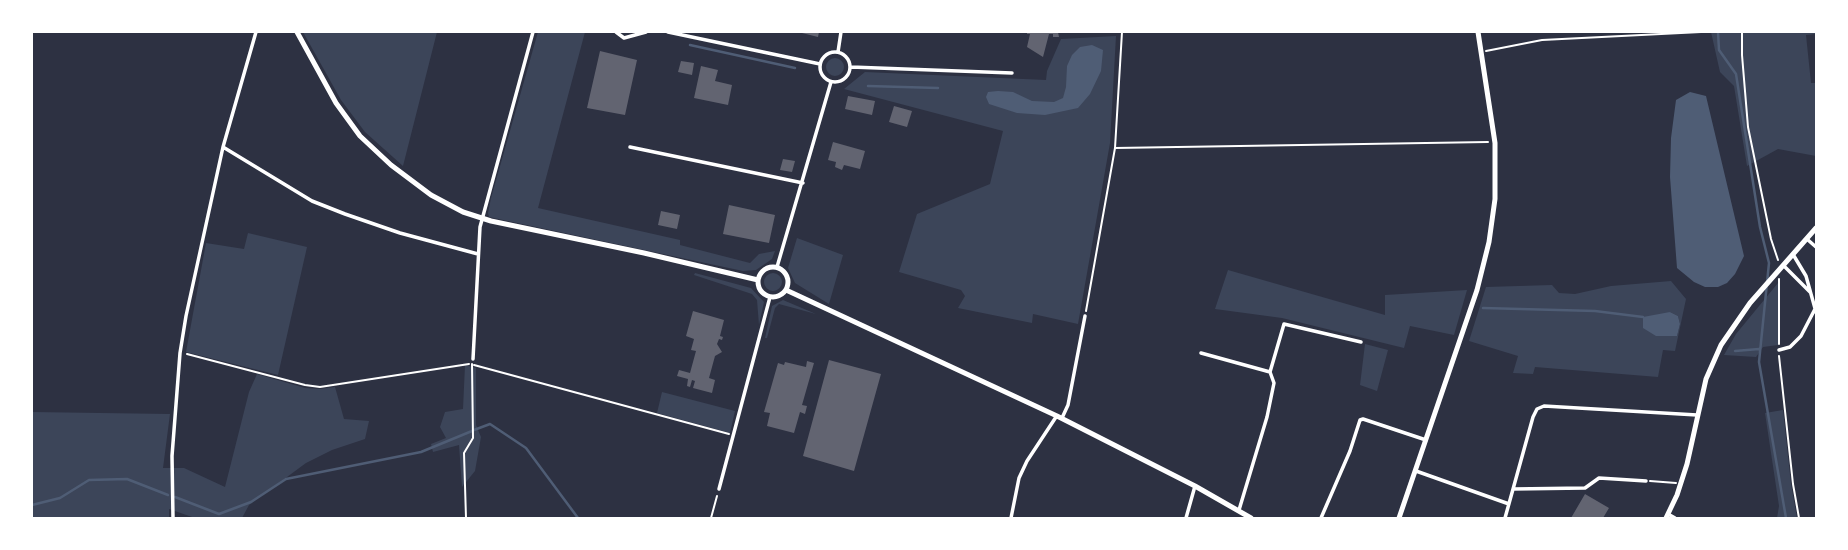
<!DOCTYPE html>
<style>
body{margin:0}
#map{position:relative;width:1848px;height:550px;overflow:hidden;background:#2d3142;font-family:Karla,sans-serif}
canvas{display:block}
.frame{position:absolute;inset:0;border:33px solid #fff;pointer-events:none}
</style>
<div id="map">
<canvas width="1848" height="550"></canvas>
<div class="frame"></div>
</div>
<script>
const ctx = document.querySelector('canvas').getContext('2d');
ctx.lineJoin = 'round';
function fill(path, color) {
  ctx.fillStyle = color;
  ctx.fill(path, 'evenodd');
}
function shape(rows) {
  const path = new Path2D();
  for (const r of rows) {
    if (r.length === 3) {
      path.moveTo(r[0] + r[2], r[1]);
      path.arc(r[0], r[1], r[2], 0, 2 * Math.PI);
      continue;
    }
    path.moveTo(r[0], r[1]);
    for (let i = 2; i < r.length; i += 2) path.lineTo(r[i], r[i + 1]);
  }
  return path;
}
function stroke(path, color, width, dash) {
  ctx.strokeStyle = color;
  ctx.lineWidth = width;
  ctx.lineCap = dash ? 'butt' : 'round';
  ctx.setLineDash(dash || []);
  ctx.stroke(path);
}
fill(shape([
 [303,32,437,32,403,166,365,132,341,100],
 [538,32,585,32,538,208,680,240,680,245,750,263,759,254,775,251,772,259,756,270,743,271,489,217,488,213,491,198],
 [1711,32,1816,32,1816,34,1806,35,1811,83,1816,83,1816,156,1778,149,1747,166,1734,86,1720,72],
 [1116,36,1110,143,1078,324,1033,314,1032,323,958,308,965,296,961,290,899,272,917,214,990,184,1003,131,844,89,865,72,1046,80,1047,71,1061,39],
 [835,67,9],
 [248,233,307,247,278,375,186,352,206,243,244,249],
 [797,238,843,255,829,304,795,283,788,268],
 [1228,270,1385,315,1385,295,1467,290,1454,335,1410,326,1404,348,1282,318,1215,309],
 [773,282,9],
 [695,273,751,288,764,302,759,325,757,300,752,294,694,275],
 [1671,281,1686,299,1675,351,1663,350,1658,377,1535,367,1533,374,1513,373,1518,356,1469,341,1486,287,1552,285,1559,293,1575,294,1611,286],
 [1670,312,1678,316,1680,324,1677,336,1656,336],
 [1778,283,1778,345,1763,347,1756,357,1724,355,1736,334],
 [783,300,816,314,779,304,775,308,767,338,765,338,772,306],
 [1365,344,1388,350,1377,391,1360,385],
 [465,365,476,368,476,425,481,437,475,471,462,487,459,445,433,452,431,444,446,438,440,427,445,412,463,409],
 [257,374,305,388,320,389,335,387,344,419,369,421,365,439,332,450,306,463,249,505,242,518,195,518,169,509,169,518,32,518,32,412,170,414,163,468,184,468,225,487,249,392],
 [662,392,735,411,730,433,657,413],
 [1783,410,1791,484,1797,518,1777,518,1779,506,1765,413]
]), '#3c4559');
fill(shape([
 [1092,45,1103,50,1101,71,1090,94,1078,108,1045,115,1017,113,989,104,986,97,988,92,998,91,1013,92,1032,101,1054,102,1063,98,1066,87,1067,66,1072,55,1080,47],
 [1690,92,1706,96,1744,256,1735,274,1727,283,1718,287,1705,287,1694,282,1677,268,1670,177,1671,138,1676,100],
 [1670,312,1678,316,1680,324,1677,336,1656,336,1643,328,1643,317]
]), '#4f5d75');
stroke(shape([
 [1718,32,1719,50,1736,74,1760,227,1769,263,1759,362,1786,518],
 [690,45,795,68],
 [868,86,938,88],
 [1483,308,1595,311,1643,317],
 [1735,351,1759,349],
 [474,430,490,424,526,448,578,518],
 [175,497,219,514,251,502,286,479,421,452,472,431],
 [32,505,60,498,89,480,127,479,168,495]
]), '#4f5d75', 2.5);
fill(shape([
 [798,32,819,32,818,37],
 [1027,32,1058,32,1059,37,1053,37,1053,34,1049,34,1043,57,1027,47,1030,34,1027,34],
 [600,51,637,60,625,115,587,108],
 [681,61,694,63,692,75,678,72],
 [701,66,718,70,715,81,732,85,728,105,694,98],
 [848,96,875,101,872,115,845,109],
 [894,106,912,111,907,127,889,122],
 [833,142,865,151,860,169,844,165,842,170,835,167,836,162,828,160],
 [783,159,795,161,792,172,780,170],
 [729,205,775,215,769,243,723,234],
 [661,211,680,215,677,229,658,225],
 [693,311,724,320,720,336,723,337,722,340,719,339,717,344,722,352,715,356,709,378,715,380,712,393,693,388,695,381,692,380,690,387,687,386,688,379,677,376,679,370,690,373,696,351,691,350,694,339,686,336],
 [829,360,881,374,854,471,803,456],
 [807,361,814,363,802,405,807,406,805,414,800,412,794,433,767,426,770,413,764,412,778,363,784,365,785,362,806,367],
 [1585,494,1609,508,1603,518,1571,518]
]), '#626471');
stroke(shape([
 [1742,32,1742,55,1748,127,1771,239,1778,260],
 [1486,51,1542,40,1701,32],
 [1115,148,1488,142],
 [1779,279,1779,344],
 [1086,311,1115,148,1122,32],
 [187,354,305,385,320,387,469,364],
 [1779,356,1793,484,1799,518],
 [474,365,729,434],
 [1650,481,1676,483],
 [466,518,464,453,473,438,472,364],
 [711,518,717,496]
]), '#fff', 2);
stroke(shape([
 [616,32,624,38,646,32],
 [668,32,820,64],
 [835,67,15],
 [838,52,841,32],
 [851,67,1012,73],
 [223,147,312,201,345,214,400,233,478,254],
 [630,147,803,183],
 [1808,240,1816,247],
 [1794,256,1806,276,1816,312],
 [1784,266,1810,292],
 [777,267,831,82],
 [1779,350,1790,347,1801,336,1815,309],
 [1201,353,1270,372,1274,383,1267,417,1239,510],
 [473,359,480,227,533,32],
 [1270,372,1284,324,1361,342],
 [1062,418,1068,405,1085,316],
 [1416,471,1509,504],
 [719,489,770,297],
 [1513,489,1585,488,1599,478,1646,481],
 [1668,514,1675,518],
 [173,518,172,456,180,353,186,316,223,147,256,32],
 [1011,518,1019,478,1027,461,1056,417],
 [1186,518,1195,486],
 [1321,518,1350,451,1360,420,1363,419,1426,440],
 [1505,518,1533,417,1537,409,1544,406,1697,415]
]), '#fff', 3.5);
stroke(shape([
 [297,32,336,103,360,136,391,165,431,195,463,212,491,221,644,253,758,280],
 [773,282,15],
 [786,290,1057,416,1195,486,1251,518],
 [1399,518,1477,290,1489,242,1495,199,1495,143,1478,32]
]), '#fff', 5);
stroke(shape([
 [1666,518,1677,495,1687,464,1706,379,1721,345,1750,303,1816,228]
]), '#fff', 5);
</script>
